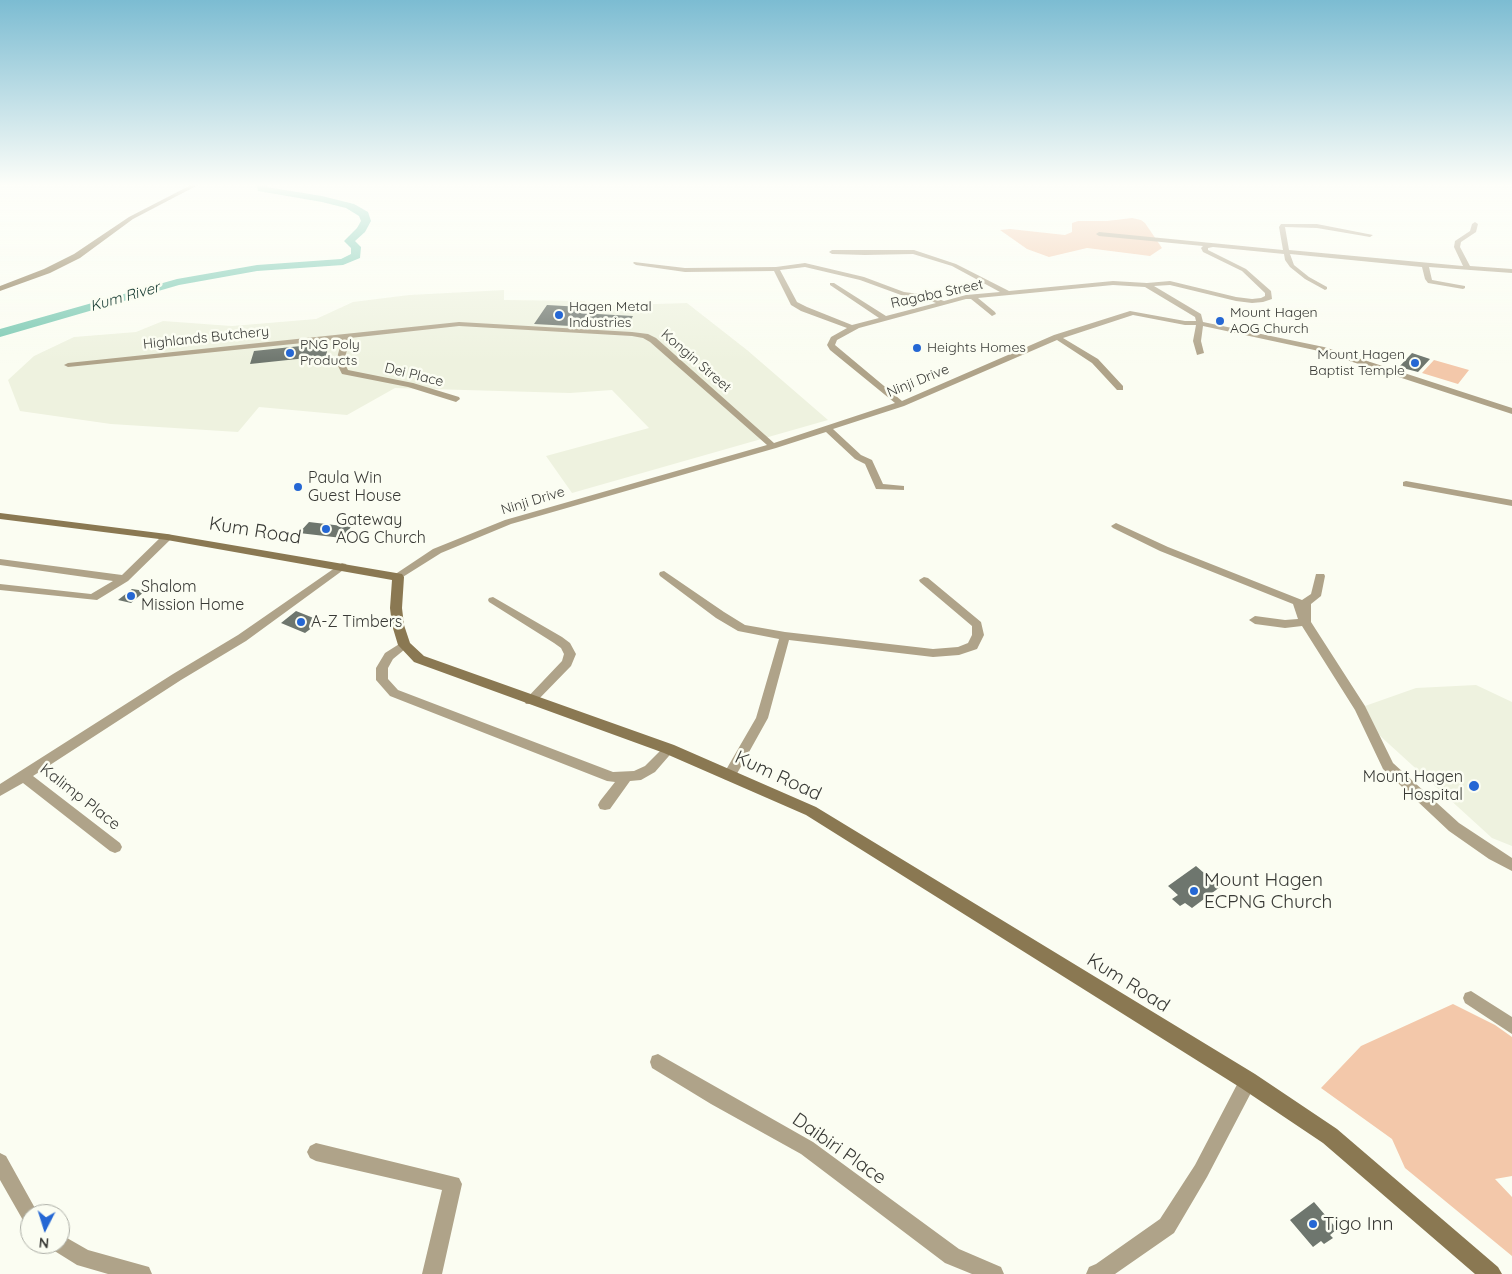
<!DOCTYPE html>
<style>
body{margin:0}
#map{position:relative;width:1512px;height:1274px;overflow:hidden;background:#fbfdf2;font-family:Quicksand,sans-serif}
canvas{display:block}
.north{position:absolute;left:20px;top:1204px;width:50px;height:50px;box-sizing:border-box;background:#fbfdf2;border:1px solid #adafa7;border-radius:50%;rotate:185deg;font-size:14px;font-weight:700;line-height:20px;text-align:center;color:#393a36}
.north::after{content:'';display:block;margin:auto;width:18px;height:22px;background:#2567d4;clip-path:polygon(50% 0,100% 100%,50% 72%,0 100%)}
</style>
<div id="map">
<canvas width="1512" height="1274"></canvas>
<div class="north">N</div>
</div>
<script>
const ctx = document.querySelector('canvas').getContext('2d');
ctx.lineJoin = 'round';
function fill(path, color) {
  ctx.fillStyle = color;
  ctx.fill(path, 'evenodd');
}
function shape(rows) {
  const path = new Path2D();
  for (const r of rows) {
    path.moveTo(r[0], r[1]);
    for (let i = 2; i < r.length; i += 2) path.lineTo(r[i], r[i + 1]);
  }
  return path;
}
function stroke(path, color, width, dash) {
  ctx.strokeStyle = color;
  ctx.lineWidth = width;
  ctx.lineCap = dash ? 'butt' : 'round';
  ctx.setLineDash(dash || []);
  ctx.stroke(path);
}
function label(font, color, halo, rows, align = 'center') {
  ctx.font = font + ' Quicksand,sans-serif';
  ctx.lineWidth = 5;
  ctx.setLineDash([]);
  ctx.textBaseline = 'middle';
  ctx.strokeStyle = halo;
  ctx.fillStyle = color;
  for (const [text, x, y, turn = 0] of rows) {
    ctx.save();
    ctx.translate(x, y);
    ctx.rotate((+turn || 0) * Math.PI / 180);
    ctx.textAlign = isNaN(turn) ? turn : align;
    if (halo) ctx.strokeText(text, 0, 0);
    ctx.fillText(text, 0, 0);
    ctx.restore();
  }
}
fill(shape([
 [504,290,504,300,585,301,588,306,687,303,747,350,828,420,572,493,546,456,649,428,612,390,570,393,395,388,347,415,259,407,238,432,111,424,20,411,8,380,34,356,74,337,136,332,163,321,232,326,316,319,353,302,409,295],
 [1476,685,1512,702,1512,846,1492,838,1378,734,1365,706,1416,688]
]), '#eef2df');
fill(shape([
 [1132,218,1141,220,1145,223,1162,248,1150,256,1087,248,1049,257,1027,249,1000,230,1010,229,1065,235,1072,232,1072,223,1078,221,1107,221],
 [1434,360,1469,370,1458,384,1422,373],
 [1453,1004,1495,1025,1512,1037,1512,1176,1495,1179,1512,1197,1512,1256,1405,1168,1392,1139,1321,1088,1361,1046]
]), '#f3c8aa');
fill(shape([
 [257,185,267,185,266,187,322,196,354,204,368,212,371,221,365,232,355,241,361,247,360,258,343,265,257,271,179,285,0,337,0,329,177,279,257,265,341,259,351,254,351,248,344,241,357,228,361,221,359,216,346,208,322,202,258,191,257,185]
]), '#7ac9b2');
fill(shape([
 [547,305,582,307,579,313,633,316,627,327,572,324,571,326,534,324],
 [329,343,326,356,250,364,254,351],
 [1412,353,1430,359,1418,372,1399,367],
 [309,522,351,527,342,538,299,533],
 [132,589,145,591,131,603,118,600],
 [296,611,321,621,305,633,281,623],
 [1196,866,1220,887,1192,908,1185,903,1180,906,1172,899,1178,895,1168,886],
 [1314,1202,1337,1229,1330,1235,1333,1238,1324,1244,1321,1241,1313,1247,1290,1220]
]), '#6e766e');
fill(shape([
 [1475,222,1478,224,1476,232,1461,242,1460,247,1470,266,1512,269,1512,273,1429,267,1432,280,1465,286,1465,288,1463,289,1428,283,1425,279,1422,267,1290,254,1294,265,1309,277,1327,287,1327,289,1325,290,1305,279,1290,267,1285,260,1284,254,1213,247,1208,248,1208,250,1246,269,1271,291,1272,299,1263,302,1252,303,1236,301,1170,285,1154,286,1201,314,1203,322,1324,347,1512,408,1512,414,1319,351,1203,326,1201,341,1204,353,1197,355,1193,341,1196,325,1185,325,1133,315,1063,338,1098,359,1123,386,1123,390,1117,390,1092,363,1057,340,904,406,833,429,861,455,872,460,883,484,904,486,904,490,876,489,865,464,855,459,826,432,776,448,511,524,441,553,398,580,393,577,394,575,433,549,505,520,767,445,650,342,643,338,632,336,459,326,350,338,344,362,348,370,413,383,459,397,460,399,456,402,408,387,342,374,336,362,342,339,68,367,64,365,68,363,459,322,632,332,648,334,656,338,774,443,895,403,830,350,827,345,831,337,847,328,801,311,791,305,774,271,685,272,636,265,633,263,634,262,685,268,776,267,805,263,864,277,904,292,927,295,944,301,966,295,1000,292,952,266,913,254,865,255,832,254,829,252,832,250,914,250,956,264,1009,291,1113,281,1147,283,1170,281,1236,297,1252,299,1261,298,1265,296,1265,293,1242,271,1203,252,1201,248,1203,246,1099,236,1096,234,1099,232,1283,250,1279,227,1281,224,1317,224,1373,235,1370,237,1317,228,1285,227,1289,250,1463,266,1454,247,1455,241,1470,231,1472,224,1475,222],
 [805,267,860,280,901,295,926,299,936,303,886,316,834,283,830,283,830,285,879,318,852,325,807,307,797,302,780,270,805,267],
 [1113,285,1145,287,1195,317,1196,321,1185,321,1130,311,1054,335,902,401,835,345,837,340,859,328,966,299,971,299,992,316,996,314,995,312,978,298,1113,285],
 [1406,481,1512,500,1512,506,1403,486,1403,482,1406,481],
 [1116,523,1168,547,1302,600,1311,594,1316,574,1324,574,1325,576,1321,596,1311,604,1311,622,1365,706,1393,763,1459,823,1512,858,1512,871,1489,859,1449,831,1383,769,1355,710,1302,626,1285,628,1255,624,1249,620,1255,616,1285,620,1298,619,1293,604,1160,551,1113,528,1111,526,1116,523],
 [167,534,171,535,172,537,171,539,128,581,97,600,0,590,0,584,91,594,113,581,0,565,0,559,122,575,163,535,167,534],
 [342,563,346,564,347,566,346,568,246,641,181,680,33,776,120,843,122,847,120,851,115,853,110,851,23,783,0,796,0,784,173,674,238,635,342,563],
 [664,571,724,612,745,625,785,632,933,649,958,647,968,643,972,635,972,626,920,582,919,580,924,577,928,578,981,622,984,635,977,649,959,655,933,657,789,640,768,718,734,779,729,780,724,779,723,775,756,718,779,639,738,631,716,618,660,576,659,574,660,572,664,571],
 [493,597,562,637,570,643,576,654,571,666,534,704,526,704,524,701,562,661,564,654,561,648,554,643,489,602,488,600,489,598,493,597],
 [404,641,410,645,393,659,388,668,388,679,398,690,613,772,634,771,645,766,665,746,673,746,675,749,655,772,641,780,630,781,610,809,605,810,600,809,598,805,600,801,615,782,607,781,390,696,376,680,376,668,385,653,404,641],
 [1471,991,1512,1017,1512,1034,1465,1003,1463,998,1465,993,1471,991],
 [658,1054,813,1142,959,1249,1001,1267,1004,1274,972,1274,945,1263,801,1154,711,1104,652,1068,650,1062,652,1056,658,1054],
 [1248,1073,1254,1075,1256,1081,1254,1087,1207,1177,1174,1233,1115,1274,1086,1274,1089,1267,1096,1264,1160,1219,1195,1165,1242,1075,1248,1073],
 [316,1143,459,1178,462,1184,442,1274,422,1274,442,1190,316,1161,310,1158,307,1152,310,1146,316,1143],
 [0,1153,6,1156,36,1210,38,1214,30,1214,30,1225,24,1222,0,1180,0,1153],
 [60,1234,88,1250,149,1267,152,1274,108,1274,77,1265,53,1250,51,1244,60,1244,60,1234]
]), '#afa389');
fill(shape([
 [191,185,198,185,133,219,80,258,50,273,0,291,0,286,44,269,74,254,129,217,191,185],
 [0,513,167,534,402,574,404,577,402,608,404,625,410,643,424,656,674,745,816,807,1255,1074,1337,1129,1498,1267,1502,1274,1475,1274,1323,1143,1241,1088,806,815,664,753,414,662,398,645,392,625,390,608,392,580,167,540,0,519,0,513]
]), '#8a7852');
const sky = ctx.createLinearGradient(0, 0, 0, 363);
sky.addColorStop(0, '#7cbcd2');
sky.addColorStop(0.51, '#fdfef9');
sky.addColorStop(1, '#fdfef900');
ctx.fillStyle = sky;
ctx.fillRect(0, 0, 1512, 363);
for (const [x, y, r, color] of [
 [559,315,5,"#2567d4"],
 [1220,321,5,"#2567d4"],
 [917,348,5,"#2567d4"],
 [290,353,5,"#2567d4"],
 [1415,363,5,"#2567d4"],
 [298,487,5,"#2567d4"],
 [326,529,5,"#2567d4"],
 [131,596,5,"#2567d4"],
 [301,622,5,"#2567d4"],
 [1474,786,6,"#2567d4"],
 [1194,891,5,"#2567d4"],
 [1313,1224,5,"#2567d4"]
]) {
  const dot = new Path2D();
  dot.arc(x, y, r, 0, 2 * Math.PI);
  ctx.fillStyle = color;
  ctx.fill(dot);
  stroke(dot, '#fbfdf2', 2);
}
label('14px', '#393a36', '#fbfdf2', [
 ["Ragaba Street",937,294,-12],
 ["Highlands Butchery",206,338,-6],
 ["Kongin Street",696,361,41],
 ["Dei Place",414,375,14],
 ["Ninji Drive",918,381,-22],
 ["Ninji Drive",533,501,-17]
]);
label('14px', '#393a36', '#fbfdf2', [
 ["Hagen Metal",569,307],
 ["Industries",569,323],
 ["Mount Hagen",1230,313],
 ["AOG Church",1230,329],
 ["PNG Poly",300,345],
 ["Products",300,361],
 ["Heights Homes",927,348],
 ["Mount Hagen",1405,355,"right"],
 ["Baptist Temple",1405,371,"right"]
], 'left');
label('italic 15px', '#183c33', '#fbfdf2', [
 ["Kum River",125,297,-16]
]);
label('16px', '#393a36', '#fbfdf2', [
 ["Paula Win",308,478],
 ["Guest House",308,496],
 ["Gateway",336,520],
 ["AOG Church",336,538],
 ["Shalom",141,587],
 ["Mission Home",141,605],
 ["A-Z Timbers",311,622],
 ["Mount Hagen",1463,777,"right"],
 ["Hospital",1463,795,"right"]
], 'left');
label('16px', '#393a36', '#fbfdf2', [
 ["Kalimp Place",80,797,38]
]);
label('19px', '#393a36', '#fbfdf2', [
 ["Kum Road",255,531,9],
 ["Kum Road",778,776,25],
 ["Kum Road",1128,983,32],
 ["Daibiri Place",839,1149,35]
]);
label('19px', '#393a36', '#fbfdf2', [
 ["Mount Hagen",1204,880],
 ["ECPNG Church",1204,902],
 ["Tigo Inn",1323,1224]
], 'left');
</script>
